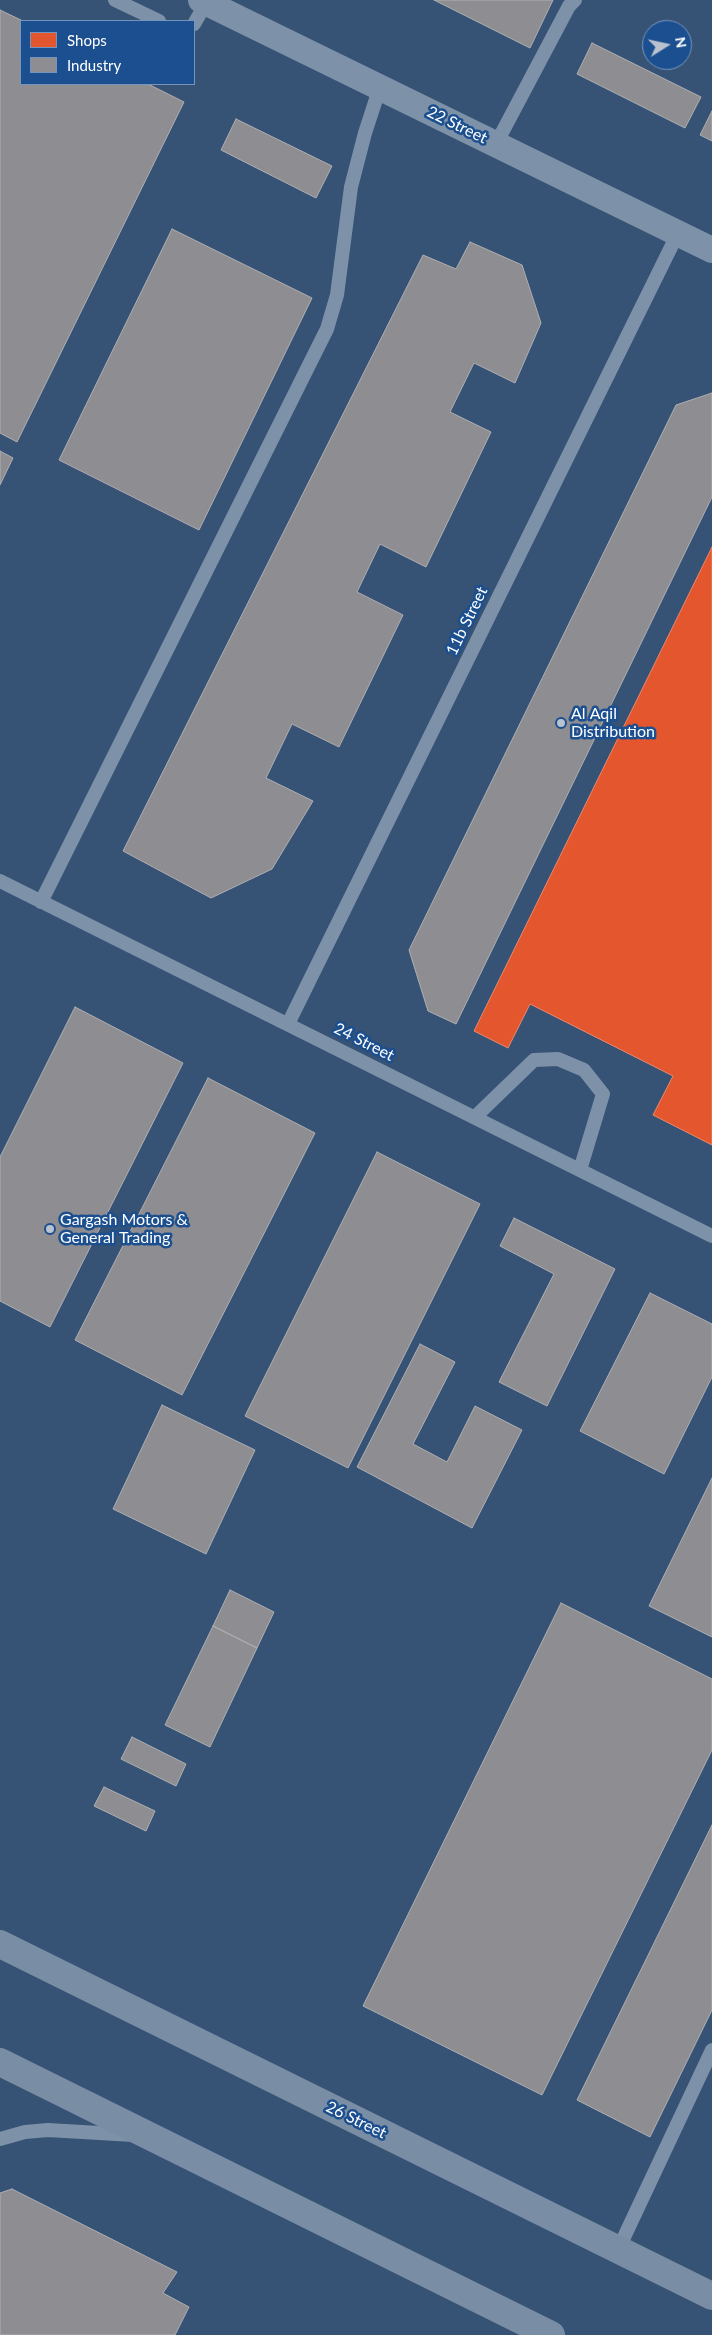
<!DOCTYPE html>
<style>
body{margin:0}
#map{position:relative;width:712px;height:2335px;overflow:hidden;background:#365274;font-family:Lato,sans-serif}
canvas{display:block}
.legend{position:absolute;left:20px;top:20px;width:175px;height:65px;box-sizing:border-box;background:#1b4f8f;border:1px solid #7695bc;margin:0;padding:6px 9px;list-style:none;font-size:15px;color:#fff}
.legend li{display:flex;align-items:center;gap:10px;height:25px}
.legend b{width:25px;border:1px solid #7695bc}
.north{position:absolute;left:642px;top:20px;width:50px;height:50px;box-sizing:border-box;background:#1b4f8f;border:1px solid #7695bc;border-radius:50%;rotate:80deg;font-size:14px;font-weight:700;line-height:20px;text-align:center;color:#fff}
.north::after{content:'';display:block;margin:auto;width:18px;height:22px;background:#b9c2ce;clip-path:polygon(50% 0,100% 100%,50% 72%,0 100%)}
</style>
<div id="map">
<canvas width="712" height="2335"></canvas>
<ul class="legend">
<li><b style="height:14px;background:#e4572e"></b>Shops</li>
<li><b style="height:14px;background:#8d8d92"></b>Industry</li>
</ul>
<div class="north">N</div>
</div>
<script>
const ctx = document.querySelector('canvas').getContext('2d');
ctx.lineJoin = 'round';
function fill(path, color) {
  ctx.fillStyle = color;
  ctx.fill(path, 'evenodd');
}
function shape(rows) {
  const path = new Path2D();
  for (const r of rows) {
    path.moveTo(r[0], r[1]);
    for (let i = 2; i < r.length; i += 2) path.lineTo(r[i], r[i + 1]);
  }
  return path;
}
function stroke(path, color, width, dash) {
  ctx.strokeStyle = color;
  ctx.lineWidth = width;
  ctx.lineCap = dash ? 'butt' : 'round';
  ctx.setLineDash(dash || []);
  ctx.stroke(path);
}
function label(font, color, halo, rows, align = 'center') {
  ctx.font = font + ' Lato,sans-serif';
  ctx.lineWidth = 5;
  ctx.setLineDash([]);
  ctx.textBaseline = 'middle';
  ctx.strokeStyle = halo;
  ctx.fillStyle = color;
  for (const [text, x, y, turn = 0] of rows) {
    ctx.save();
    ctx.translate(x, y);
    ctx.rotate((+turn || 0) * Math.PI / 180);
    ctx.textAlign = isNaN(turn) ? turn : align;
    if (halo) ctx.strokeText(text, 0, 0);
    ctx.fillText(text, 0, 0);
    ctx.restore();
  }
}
const shops = shape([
 [712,547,712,1145,653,1115,673,1076,530,1004,508,1048,474,1031,712,547]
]);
fill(shops, '#e4572e');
stroke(shops, '#ec896d', 1);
const industry = shape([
 [434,0,553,0,530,48,434,0],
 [0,10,23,21,21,84,148,84,184,102,17,442,0,433,0,10],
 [592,43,701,97,685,128,577,74,592,43],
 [712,111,712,141,700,135,712,111],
 [236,119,332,166,316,198,221,150,236,119],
 [172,229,312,298,199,530,59,460,172,229],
 [470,242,522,265,541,323,515,383,474,363,450,412,491,432,426,567,380,544,357,592,403,615,339,747,292,724,266,778,313,801,272,869,211,898,123,851,423,255,456,269,470,242],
 [712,393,712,497,456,1024,428,1011,409,950,676,405,712,393],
 [0,451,13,458,0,485,0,451],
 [75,1007,183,1063,50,1327,0,1301,0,1157,75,1007],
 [208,1078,315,1133,182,1395,75,1340,208,1078],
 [377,1152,480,1204,348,1468,245,1416,377,1152],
 [514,1218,615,1269,547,1406,499,1382,554,1274,500,1246,514,1218],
 [650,1293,712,1324,712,1377,664,1474,580,1431,650,1293],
 [420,1344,455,1362,413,1444,447,1462,475,1406,522,1430,472,1528,357,1467,420,1344],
 [162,1405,255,1450,206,1554,113,1509,162,1405],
 [712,1478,712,1637,649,1606,712,1478],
 [230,1590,274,1612,257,1648,213,1626,230,1590],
 [561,1603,712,1679,712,1750,542,2095,363,2006,561,1603],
 [213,1626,257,1648,210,1747,165,1725,213,1626],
 [132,1737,186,1764,176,1786,121,1759,132,1737],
 [104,1787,155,1811,146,1831,94,1806,104,1787],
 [712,1825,712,2010,650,2137,577,2100,712,1825],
 [12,2189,177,2272,163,2293,189,2307,175,2335,0,2335,0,2193,12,2189]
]);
fill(industry, '#8d8d92');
stroke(industry, '#afafb3', 1);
stroke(shape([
 [115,0,159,21],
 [194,24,206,3],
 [496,144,569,6,575,0],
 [0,881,712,1236],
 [41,902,327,329,337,295,351,187,365,133,380,87],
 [288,1024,678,233],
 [475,1117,534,1060,558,1059,584,1070,603,1094,580,1170],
 [0,2139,25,2132,48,2130,133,2135],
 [618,2250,712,2050]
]), '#7d92a8', 14);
stroke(shape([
 [201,0,712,250]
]), '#7d92a8', 26);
stroke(shape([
 [0,1944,712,2296],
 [0,2062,551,2335]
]), '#798da4', 28);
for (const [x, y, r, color] of [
 [561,723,5,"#b9c2ce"],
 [50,1229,5,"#b9c2ce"]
]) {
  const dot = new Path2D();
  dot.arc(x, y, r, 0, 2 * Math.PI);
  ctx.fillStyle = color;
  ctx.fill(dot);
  stroke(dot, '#1b4f8f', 2);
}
label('16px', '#fff', '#1b4f8f', [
 ["22 Street",457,125,26],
 ["11b Street",467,621,-64],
 ["24 Street",364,1042,27],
 ["26 Street",356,2120,26]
]);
label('16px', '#fff', '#1b4f8f', [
 ["Al Aqil",571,714],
 ["Distribution",571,732],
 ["Gargash Motors &",60,1220],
 ["General Trading",60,1238]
], 'left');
</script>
